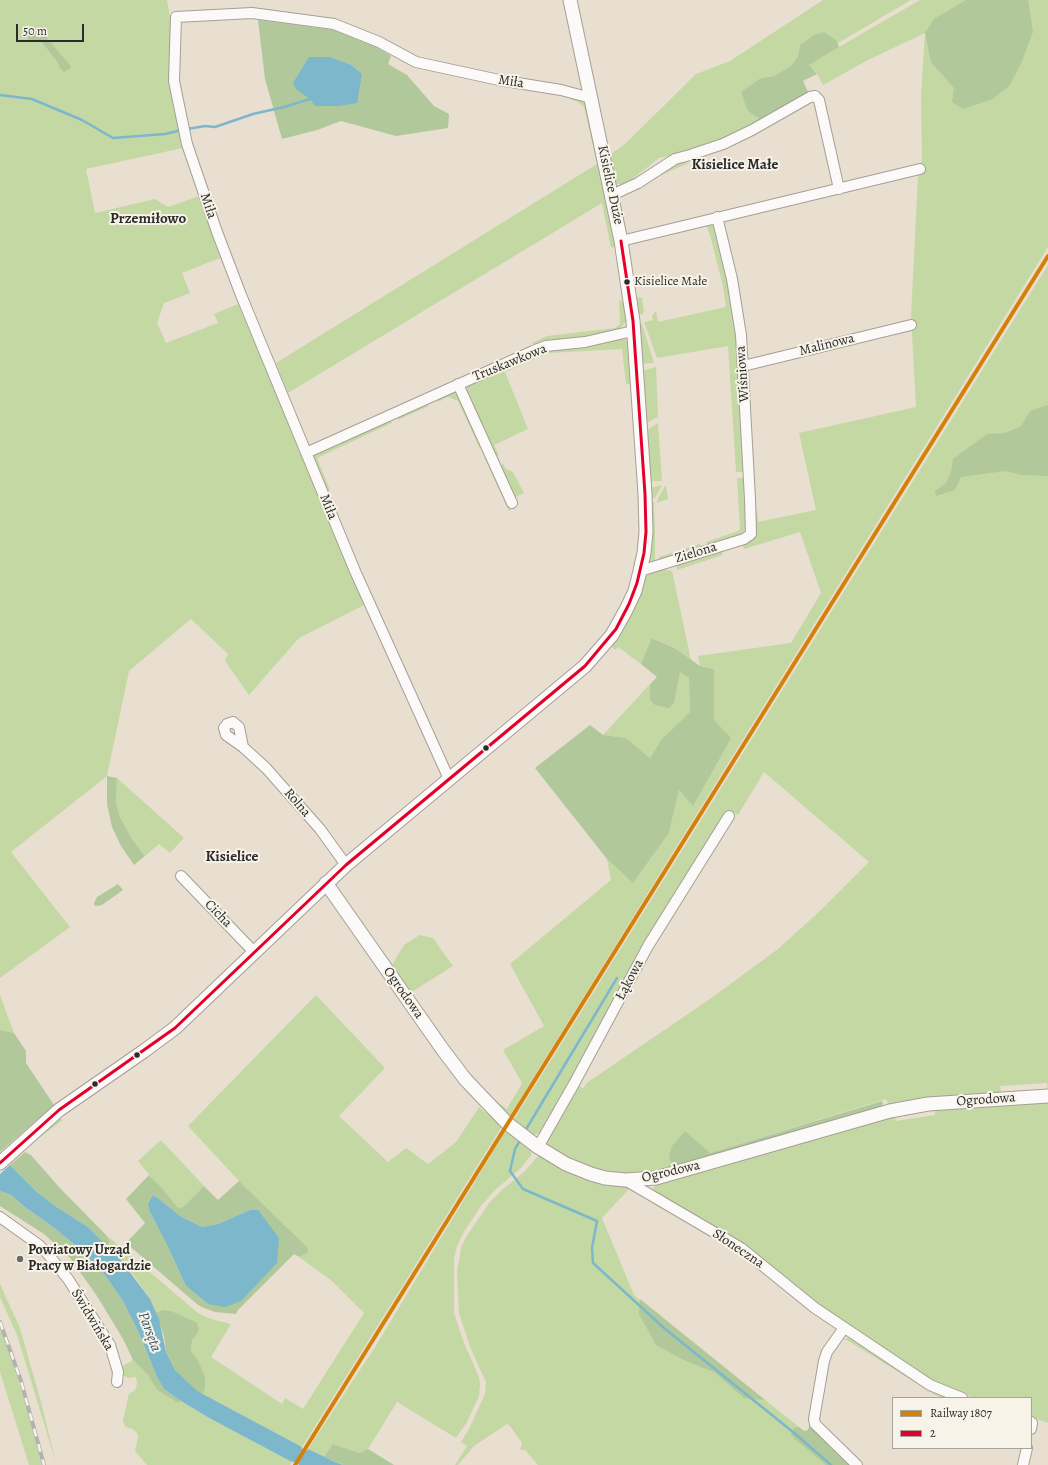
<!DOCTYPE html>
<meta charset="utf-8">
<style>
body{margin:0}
#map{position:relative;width:1048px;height:1465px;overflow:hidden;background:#e8dfd0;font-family:Alegreya,serif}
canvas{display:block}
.legend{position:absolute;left:892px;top:1397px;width:140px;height:52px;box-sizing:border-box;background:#f7f3e8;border:1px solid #a5a39c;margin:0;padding:5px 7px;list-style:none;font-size:12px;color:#2b2b2b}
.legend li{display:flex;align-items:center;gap:8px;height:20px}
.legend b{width:20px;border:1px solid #a5a39c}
.scale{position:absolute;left:16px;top:24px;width:68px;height:18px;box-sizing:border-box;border:2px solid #2b2b2b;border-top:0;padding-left:5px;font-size:12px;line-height:14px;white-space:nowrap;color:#2b2b2b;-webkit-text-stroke:3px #f7f3e8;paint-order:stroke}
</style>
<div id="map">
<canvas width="1048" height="1465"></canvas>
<ul class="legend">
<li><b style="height:5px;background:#d58009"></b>Railway 1807</li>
<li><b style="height:5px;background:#e4002b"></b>2</li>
</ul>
<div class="scale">50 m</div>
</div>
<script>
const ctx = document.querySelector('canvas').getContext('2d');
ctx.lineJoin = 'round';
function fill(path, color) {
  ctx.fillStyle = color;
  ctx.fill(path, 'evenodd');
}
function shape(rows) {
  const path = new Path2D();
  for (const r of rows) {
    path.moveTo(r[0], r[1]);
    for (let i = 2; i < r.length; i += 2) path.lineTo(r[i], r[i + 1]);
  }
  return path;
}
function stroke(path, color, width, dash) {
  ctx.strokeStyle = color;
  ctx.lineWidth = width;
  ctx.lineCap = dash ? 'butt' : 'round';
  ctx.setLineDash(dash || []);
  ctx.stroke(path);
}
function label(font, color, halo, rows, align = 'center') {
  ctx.font = font + ' Alegreya,serif';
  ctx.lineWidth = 4;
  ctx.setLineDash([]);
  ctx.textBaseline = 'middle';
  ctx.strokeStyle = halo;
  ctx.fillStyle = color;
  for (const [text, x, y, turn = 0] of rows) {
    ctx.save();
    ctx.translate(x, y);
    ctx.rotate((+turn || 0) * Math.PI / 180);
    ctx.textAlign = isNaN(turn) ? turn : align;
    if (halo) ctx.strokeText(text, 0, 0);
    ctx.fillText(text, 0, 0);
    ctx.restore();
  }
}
fill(shape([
 [0,0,167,0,172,29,183,148,86,169,95,213,155,199,168,207,199,196,220,258,182,273,190,293,164,303,157,323,166,343,218,323,214,314,238,304,301,452,364,605,299,638,249,695,225,661,228,654,191,619,129,671,107,776,11,852,70,927,0,978],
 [823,0,911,0,838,43,837,41,800,45,798,56,791,66,774,76,761,78,748,111,762,121,699,150,659,158,626,184,618,184,612,179,608,156,625,144,696,74,730,61],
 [920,0,1048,0,1048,247,509,1117,482,1091,507,1109,522,1083,503,1050,544,1026,510,964,611,880,607,859,633,883,669,833,679,790,693,805,714,720,714,669,700,666,698,656,791,643,821,593,800,532,744,549,742,543,754,537,756,531,755,520,757,508,758,522,816,510,799,433,916,407,911,317,918,175,922,160,921,97,925,33,868,60,823,85,816,72,808,65],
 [572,98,581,99,586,102,618,245,611,248,602,203,288,393,276,363,597,164,584,107,577,101,571,100],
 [671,161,689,163,647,181],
 [706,224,710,224,716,228,720,243,737,336,744,472,736,472,728,346,657,358,644,322,653,320,652,316,656,311,658,322,726,307,723,286,710,235],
 [1048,265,1048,1090,1047,1083,1000,1086,1001,1092,942,1098,889,1105,886,1099,710,1153,673,1167,644,1175,605,1173,572,1162,548,1146,545,1139,578,1086,583,1088,588,1082,710,999,778,949,821,910,869,862,764,772,738,815,728,810,643,946,542,1131,537,1134,533,1135,513,1121],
 [640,297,642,298,644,311,643,314,637,315,634,298],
 [619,300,625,303,626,315,626,321,620,329,586,338,536,345,532,343,547,336,615,328,620,324],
 [638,324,642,324,654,363,640,364],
 [622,337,628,341,632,383,630,384,626,384,622,349,549,353,505,372,528,429,494,445,499,455,494,456,466,394,467,386,544,350],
 [656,367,658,417,645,424,640,371],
 [448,393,455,393,460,397,482,447,480,449,458,401,448,397,438,402,437,397],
 [424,403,429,406,398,420,399,415],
 [390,421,392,423,317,458,330,490,326,492,312,455],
 [658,423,662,481,651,481,649,480,647,430],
 [484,457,487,459,511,510,509,511],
 [503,464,506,469,513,472,524,493,514,498,499,468],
 [737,478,744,478,747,523,745,529,742,533,738,536,707,547,706,542,738,531,740,529],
 [662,485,655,498,651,498,650,488],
 [665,486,666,486,668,499,657,503,657,500],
 [651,502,654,502,655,531,655,562,652,562,648,561],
 [700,544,700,548,659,561,659,557],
 [721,550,723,555,677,570,676,563],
 [662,569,672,571,691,660,676,649,653,638,641,664,618,647,615,650,611,646,618,636,637,602,646,576],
 [680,671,689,678,690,712,661,740,650,758,626,738,603,735,650,684,650,699,674,703],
 [117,778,184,838,170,853,159,844,145,856,132,839,120,817,116,804],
 [420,935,433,938,453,966,410,993,392,968,393,963,404,945,413,939],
 [0,995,14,1033,0,1030],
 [316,995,385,1068,339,1116,388,1162,406,1148,428,1164,456,1142,479,1107,502,1126,302,1447,202,1394,204,1392,197,1358,191,1351,192,1340,197,1334,162,1310,156,1313,150,1299,135,1277,120,1259,107,1246,110,1242,105,1234,198,1313,211,1319,231,1324,211,1357,282,1404,285,1398,303,1409,364,1313,332,1281,299,1257,307,1253,302,1242,239,1181,188,1126],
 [1048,1100,1048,1423,1031,1417,1031,1398,973,1398,932,1381,826,1311,741,1244,656,1192,653,1188,658,1182,895,1114,896,1121,935,1115,935,1108],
 [58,1118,63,1120,35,1141,35,1139],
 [506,1130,532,1149,531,1155,521,1168,495,1190,481,1206,465,1230,457,1246,454,1259,454,1313,464,1343,479,1377,480,1384,479,1396,466,1424,456,1438,397,1402,368,1449,360,1453,334,1444,324,1457,308,1449,377,1344],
 [161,1140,204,1186,184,1206,177,1208,138,1161],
 [539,1155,624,1186,629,1189,602,1218,634,1295,804,1431,808,1430,810,1424,851,1465,538,1465,525,1450,520,1450,522,1443,510,1426,507,1424,474,1446,458,1465,455,1465,467,1446,461,1442,469,1429,485,1394,486,1382,470,1347,459,1313,457,1272,461,1248,466,1237,490,1202,502,1190,525,1171],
 [0,1284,20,1328,41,1402,56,1463,17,1335,0,1297],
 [0,1328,10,1353,28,1412,42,1465,29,1465,0,1372],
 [850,1337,916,1381,951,1398,943,1398,935,1395,847,1340,843,1340],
 [133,1360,147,1374,157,1390,178,1403,181,1401,211,1419,292,1462,290,1465,147,1465,135,1451,138,1437,137,1433,133,1429,125,1427,123,1421,128,1397,129,1394,135,1390,137,1384,136,1377,128,1378,123,1375,121,1369,123,1366]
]), '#c4d8a4');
fill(shape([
 [966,0,1028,0,1033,32,1022,61,1010,85,993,99,963,109,952,102,954,88,931,62,925,33,934,19],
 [258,20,334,30,376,47,391,56,388,64,407,75,434,106,449,114,448,128,396,136,341,121,317,130,282,139,265,79],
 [36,31,47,38,70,65,71,68,64,72,59,67,59,64,42,42,28,40,28,36,31,32],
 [824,32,837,41,839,47,809,65,817,74,803,81,809,94,762,121,748,111,741,92,761,78,774,76,791,66,798,56,800,45,814,35],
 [1048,405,1048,476,1022,475,1005,471,961,477,955,490,936,496,935,491,946,483,951,472,953,459,987,434,1005,433,1021,426,1030,411],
 [652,638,676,649,700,666,714,669,714,720,731,738,693,806,679,790,669,833,633,883,607,859,535,768,590,725,603,735,626,738,650,758,661,740,690,712,689,678,680,672,674,703,669,708,655,705,650,699,650,684,657,677,641,664],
 [107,776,117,778,116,804,120,817,132,839,145,856,134,865,121,846,112,827,107,804],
 [118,884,123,890,102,905,95,906,94,903,97,897],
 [0,1030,14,1033,26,1051,26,1063,54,1105,0,1152],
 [882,1101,883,1104,880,1109,673,1167,669,1157,672,1146,685,1131,710,1153],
 [25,1152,31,1155,59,1187,105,1234,110,1242,107,1246,88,1227,55,1206,37,1192,10,1165],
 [149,1175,162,1188,178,1208,184,1206,204,1186,218,1200,239,1181,302,1242,308,1249,307,1253,299,1257,294,1254,238,1310,236,1314,215,1312,204,1308,198,1305,126,1243,145,1223,126,1199],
 [153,1195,159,1199,180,1216,202,1227,218,1224,250,1210,208,1304,186,1286,167,1245,150,1212],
 [0,1191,11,1195,25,1207,53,1227,80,1249,102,1271,123,1301,140,1335,157,1377,164,1389,181,1401,178,1403,157,1390,147,1374,133,1360,123,1339,97,1296,70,1258,44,1234,0,1206],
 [640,1299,765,1400,744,1398,714,1372,686,1361,656,1345,639,1314],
 [162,1310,171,1311,196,1322,199,1328,197,1334,192,1340,191,1351,197,1358,205,1377,205,1385,204,1392,202,1394,196,1391,175,1370,166,1352,164,1336,156,1313],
 [810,1424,851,1465,826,1465,794,1438,791,1434,794,1428,799,1427,804,1431,808,1430],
 [333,1444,360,1453,368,1449,394,1465,343,1465,324,1457]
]), '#b1c89a');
fill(shape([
 [309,57,330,57,351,65,362,74,357,103,339,106,315,106,310,99,297,90,293,83],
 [10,1165,37,1192,55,1206,88,1227,120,1259,150,1299,159,1319,166,1352,175,1370,197,1391,302,1447,292,1462,211,1419,181,1401,164,1389,157,1377,140,1335,123,1301,102,1271,80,1249,53,1227,25,1207,11,1195,0,1191,0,1174],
 [153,1195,159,1199,180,1216,202,1227,218,1224,250,1210,258,1210,279,1238,277,1263,241,1301,225,1307,208,1304,186,1286,167,1245,150,1212,148,1204],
 [308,1449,335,1462,343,1465,299,1465]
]), '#7cb7cc');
stroke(shape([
 [0,95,32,99,82,120,113,138,165,134,182,130],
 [187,129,205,126,215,127,253,114,284,107,310,99],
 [525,1131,617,978],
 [521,1139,515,1149,510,1171,523,1189,597,1221,592,1248,593,1263,664,1328,793,1432,831,1465]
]), '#7cb7cc', 2.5);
stroke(shape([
 [278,1445,317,1465]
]), '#7cb7cc', 16);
const minor = shape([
 [612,195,638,183,675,159,690,155,723,144,752,130,810,97,815,96,819,100,839,189],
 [621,241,920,169],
 [743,366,911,325],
 [458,384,512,503],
 [306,453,533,351,546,346,585,342,633,331],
 [640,571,744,539,751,534,750,499,741,335,732,279,717,217],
 [243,747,239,727,233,722,227,724,224,728,226,735,243,747,266,768,320,829,346,865],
 [449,779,355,571,241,295,217,232,187,144,174,81,176,17,252,13,334,24,379,42,416,62,499,80,561,90,591,98],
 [181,876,254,952],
 [538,1147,575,1082,648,946,729,816],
 [625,1180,741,1248,815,1308,930,1385,962,1398],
 [0,1217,39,1245,47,1253,68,1279,110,1345,118,1372,117,1382],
 [844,1328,827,1352,824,1361,814,1419,815,1424,857,1465],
 [1031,1422,1032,1423,1031,1429],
 [1023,1465,1027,1448]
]);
const tertiary = shape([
 [326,883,443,1050,465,1079,483,1098,508,1124,538,1147,566,1164,591,1174,605,1178,625,1180,656,1178,890,1111,928,1104,1048,1096],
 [0,1163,59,1110,144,1051,175,1028,346,865,585,666,612,635,626,610,635,591,640,571,644,553,646,532,645,494,633,321,621,241,570,0]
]);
stroke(minor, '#a49f96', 12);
stroke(tertiary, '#a49f96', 15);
stroke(minor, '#fcfaf8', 10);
stroke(tertiary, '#fcfaf8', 13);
const rail = shape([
 [0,1322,21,1381,44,1465]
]);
stroke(rail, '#b3b2b0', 4);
stroke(rail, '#f7f3e8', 2.5, [8]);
stroke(shape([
 [0,1163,59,1110,175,1028,346,865,585,666,616,629,629,604,637,583,644,553,646,532,645,494,633,321,621,241]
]), '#e4002b', 3);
stroke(shape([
 [295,1465,1048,256]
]), '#d58009', 4);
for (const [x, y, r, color] of [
 [627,282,3.5,"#2b2b2b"],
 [486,748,3.5,"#2b2b2b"],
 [137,1055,3.5,"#2b2b2b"],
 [95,1084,3.5,"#2b2b2b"],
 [20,1259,4,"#6d6a65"]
]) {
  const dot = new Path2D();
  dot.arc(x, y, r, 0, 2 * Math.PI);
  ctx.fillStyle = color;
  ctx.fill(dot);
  stroke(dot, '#f7f3e8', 1.5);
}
label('13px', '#2b2b2b', '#f7f3e8', [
 ["Kisielice Małe",634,282]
], 'left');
label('14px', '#2b2b2b', '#f7f3e8', [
 ["Miła",511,82,9],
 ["Kisielice Duże",610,185,78],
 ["Miła",208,206,71],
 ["Malinowa",827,345,-14],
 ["Truskawkowa",510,363,-22],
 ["Wiśniowa",743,374,-94],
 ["Miła",328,507,68],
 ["Zielona",696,553,-17],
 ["Rolna",297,803,49],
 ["Cicha",218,914,46],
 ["Łąkowa",630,980,-62],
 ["Ogrodowa",403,993,55],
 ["Ogrodowa",986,1100,-4],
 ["Ogrodowa",671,1172,-13],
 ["Słoneczna",738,1249,34],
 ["Świdwińska",92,1320,59]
]);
label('bold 14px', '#2b2b2b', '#f7f3e8', [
 ["Powiatowy Urząd",28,1251],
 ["Pracy w Białogardzie",28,1267]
], 'left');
label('bold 15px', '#2b2b2b', '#f7f3e8', [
 ["Kisielice Małe",735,165],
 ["Przemiłowo",148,219],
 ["Kisielice",232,857]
]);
label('italic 15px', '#375663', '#f7f3e8', [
 ["Parsęta",149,1332,70]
]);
</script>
